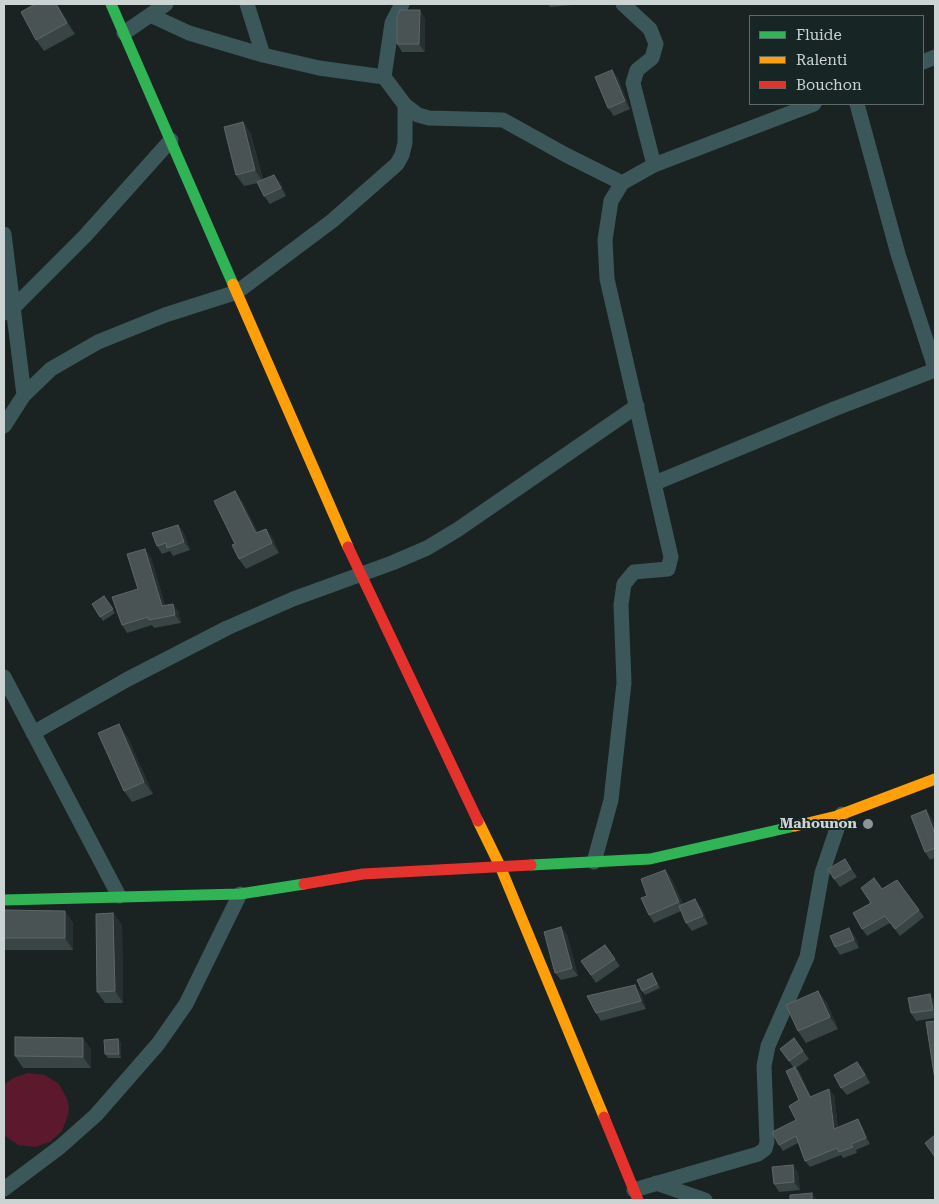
<!DOCTYPE html>
<style>
body{margin:0}
#map{position:relative;width:939px;height:1204px;overflow:hidden;background:#1a2222;font-family:"Roboto Serif",serif}
canvas{display:block}
.frame{position:absolute;inset:0;border:5px solid #cbd3d3;pointer-events:none}
.legend{position:absolute;left:749px;top:15px;width:175px;height:90px;box-sizing:border-box;background:#172525;border:1px solid #5f6b6b;margin:0;padding:6px 9px;list-style:none;font-size:15px;color:#cbd3d3}
.legend li{display:flex;align-items:center;gap:10px;height:25px}
.legend b{width:25px;border:1px solid #5f6b6b}
</style>
<div id="map">
<canvas width="939" height="1204"></canvas>
<div class="frame"></div>
<ul class="legend">
<li><b style="height:6px;background:#30b455"></b>Fluide</li>
<li><b style="height:6px;background:#ff9f0a"></b>Ralenti</li>
<li><b style="height:6px;background:#e5322d"></b>Bouchon</li>
</ul>
</div>
<script>
const ctx = document.querySelector('canvas').getContext('2d');
ctx.lineJoin = 'round';
function fill(path, color) {
  ctx.fillStyle = color;
  ctx.fill(path, 'evenodd');
}
function shape(rows) {
  const path = new Path2D();
  for (const r of rows) {
    path.moveTo(r[0], r[1]);
    for (let i = 2; i < r.length; i += 2) path.lineTo(r[i], r[i + 1]);
  }
  return path;
}
function stroke(path, color, width, dash) {
  ctx.strokeStyle = color;
  ctx.lineWidth = width;
  ctx.lineCap = dash ? 'butt' : 'round';
  ctx.setLineDash(dash || []);
  ctx.stroke(path);
}
function label(font, color, halo, rows, align = 'center') {
  ctx.font = font + ' "Roboto Serif",serif';
  ctx.lineWidth = 4;
  ctx.setLineDash([]);
  ctx.textBaseline = 'middle';
  ctx.strokeStyle = halo;
  ctx.fillStyle = color;
  for (const [text, x, y, turn = 0] of rows) {
    ctx.save();
    ctx.translate(x, y);
    ctx.rotate((+turn || 0) * Math.PI / 180);
    ctx.textAlign = isNaN(turn) ? turn : align;
    if (halo) ctx.strokeText(text, 0, 0);
    ctx.fillText(text, 0, 0);
    ctx.restore();
  }
}
fill(shape([
 [28,1073,45,1075,59,1084,67,1099,69,1107,68,1115,62,1131,50,1142,35,1147,18,1145,4,1135,4,1085,13,1078]
]), '#5c192e');
stroke(shape([
 [247,4,263,55],
 [623,4,650,29,656,44,652,58,637,70,633,83,654,165],
 [150,15,189,33,263,55,319,68,384,77,405,105,418,115,429,118,503,120,566,155,622,183],
 [124,33,166,4],
 [923,62,935,57],
 [384,77,392,23,402,4],
 [857,104,898,254,935,368],
 [4,234,24,395],
 [4,313,13,308,85,236,171,140],
 [4,426,24,395,51,369,98,342,165,315,237,292,332,221,397,164,402,155,405,143,405,105],
 [655,483,834,409,935,370],
 [4,677,119,896],
 [33,733,128,679,227,628,293,599,392,563,427,548,457,530,637,406],
 [594,862,611,800,624,683,621,605,624,584,634,572,668,569,671,557,607,279,605,240,611,201,622,183,654,165,814,104],
 [656,1183,705,1200],
 [4,1189,60,1147,96,1115,158,1044,186,1004,240,894],
 [634,1190,758,1154,765,1149,767,1142,764,1066,768,1046,807,957,822,873,842,814]
]), '#3b5759', 15);
stroke(shape([
 [111,4,233,284],
 [531,865,650,859,795,826],
 [4,900,240,894,304,884]
]), '#30b455', 11);
stroke(shape([
 [233,284,348,547],
 [478,821,500,866,604,1117],
 [795,826,837,816,935,779]
]), '#ff9f0a', 11);
stroke(shape([
 [348,547,478,821],
 [304,884,363,874,531,865],
 [604,1117,638,1200]
]), '#e5322d', 11);
fill(shape([
 [35,4,57,4,75,34,44,51,36,40],
 [548,4,573,4,573,5,550,7],
 [425,18,425,52,402,52,397,44],
 [612,70,618,78,630,109,614,116,608,108],
 [243,122,251,134,263,180,280,182,286,196,270,204,264,196,258,183,244,186,236,175],
 [242,501,258,533,266,529,273,539,279,553,246,569,239,559,235,544],
 [178,525,184,533,190,550,173,556,170,551,162,554,157,546],
 [151,557,165,605,173,604,178,611,181,623,154,628,152,625,127,633,122,625],
 [104,596,115,613,103,621,92,604],
 [127,736,153,794,132,802,124,791],
 [932,818,935,828,935,858,930,860,925,852],
 [845,859,857,877,840,887,834,879],
 [665,870,671,878,683,904,701,907,708,924,692,931,686,923,681,911,654,923,649,915,647,896],
 [882,889,919,910,924,917,900,936,890,923,867,936,862,929,871,903],
 [4,910,73,922,73,950,4,950],
 [113,913,122,925,123,1003,105,1003,97,992],
 [561,927,567,935,578,976,561,980,555,973],
 [855,936,859,948,840,955,835,947],
 [605,945,620,966,596,983,581,961],
 [652,973,660,988,645,995,642,991],
 [818,991,827,1003,838,1029,806,1043,798,1031],
 [641,993,646,1009,601,1021,596,1013],
 [935,1001,935,1018,916,1021,911,1013],
 [794,1038,809,1059,796,1068,800,1073,811,1097,834,1095,838,1128,862,1126,870,1144,856,1150,857,1153,843,1158,841,1155,810,1167,805,1161,798,1143,783,1151,779,1145,796,1120,799,1100,794,1068,780,1049],
 [118,1039,121,1043,121,1058,108,1058,105,1054],
 [91,1049,91,1068,23,1068,15,1056],
 [857,1062,863,1069,870,1083,847,1095,841,1088],
 [793,1165,798,1173,800,1190,779,1192,774,1184]
]), '#394445');
fill(shape([
 [56,4,57,4,59,7,75,34,67,23],
 [420,10,425,18,425,52,419,44],
 [612,70,618,78,630,109,625,101],
 [243,122,251,134,263,182,255,170],
 [274,175,280,182,286,196,281,188],
 [235,491,242,501,263,544,256,533],
 [178,525,184,533,190,550,184,542],
 [266,529,273,539,279,553,272,543],
 [145,549,151,557,167,613,162,606],
 [173,604,178,611,181,623,175,615],
 [119,724,127,736,153,794,144,782],
 [926,810,932,818,935,828,935,834],
 [665,870,671,878,685,909,679,902],
 [695,899,701,907,708,924,703,916],
 [65,911,73,922,73,950,65,938],
 [113,913,122,925,123,1003,115,991],
 [561,927,567,935,578,976,572,968],
 [849,928,855,936,859,948,854,940],
 [635,985,641,993,646,1009,641,1001],
 [818,991,827,1003,838,1029,830,1017],
 [930,994,935,1001,935,1012,933,1010],
 [83,1038,91,1049,91,1068,83,1057],
 [118,1039,121,1043,121,1058,119,1054],
 [857,1062,863,1069,870,1083,865,1075],
 [795,1067,800,1073,814,1104,810,1097],
 [829,1089,834,1095,839,1136,834,1129],
 [858,1119,862,1126,870,1144,866,1138],
 [793,1165,798,1173,800,1190,794,1182],
 [812,1193,817,1200,812,1200]
]), '#263030');
const building = shape([
 [35,4,56,4,67,23,36,40,21,12,35,4],
 [400,10,420,10,419,44,397,44,397,16,400,10],
 [612,70,625,101,608,108,595,77,612,70],
 [243,122,255,170,236,175,224,127,243,122],
 [274,175,281,188,264,196,257,182,274,175],
 [235,491,256,533,266,529,272,543,239,559,232,545,235,544,214,501,235,491],
 [178,525,184,542,167,548,166,543,157,546,152,533,178,525],
 [145,549,162,606,173,604,175,615,149,620,148,617,122,625,112,597,138,589,127,554,145,549],
 [104,596,113,609,100,617,92,604,104,596],
 [119,724,144,782,124,791,98,733,119,724],
 [926,810,935,834,935,848,925,852,911,816,926,810],
 [845,859,851,869,834,879,828,869,845,859],
 [665,870,679,902,649,915,641,898,647,896,641,879,665,870],
 [874,878,882,889,897,880,919,910,895,929,885,916,862,929,853,913,871,903,861,888,874,878],
 [695,899,703,916,686,923,679,906,695,899],
 [4,910,65,911,65,938,4,938,4,910],
 [113,913,115,991,97,992,96,914,113,913],
 [561,927,572,968,555,973,544,932,561,927],
 [849,928,854,940,835,947,830,936,849,928],
 [605,945,615,959,591,975,581,961,605,945],
 [652,973,657,984,642,991,637,980,652,973],
 [635,985,641,1001,596,1013,587,996,635,985],
 [818,991,830,1017,798,1031,786,1005,818,991],
 [930,994,933,1010,911,1013,908,998,930,994],
 [935,1021,935,1080,926,1022,935,1021],
 [15,1037,83,1038,83,1057,15,1056,15,1037],
 [794,1038,803,1051,789,1061,780,1049,794,1038],
 [118,1039,119,1054,105,1054,104,1040,118,1039],
 [857,1062,865,1075,841,1088,834,1075,857,1062],
 [795,1067,810,1097,829,1089,834,1129,858,1119,866,1138,851,1144,853,1147,839,1152,837,1148,805,1161,796,1136,779,1145,772,1132,796,1120,789,1106,799,1100,786,1071,795,1067],
 [935,1135,935,1157,925,1143,935,1135],
 [793,1165,794,1182,774,1184,772,1167,793,1165],
 [812,1193,812,1200,790,1200,790,1195,812,1193]
]);
fill(building, '#495354');
stroke(building, '#5d6768', 1);
for (const [x, y, r, color] of [
 [868,824,6,"#8d9595"]
]) {
  const dot = new Path2D();
  dot.arc(x, y, r, 0, 2 * Math.PI);
  ctx.fillStyle = color;
  ctx.fill(dot);
  stroke(dot, '#172525', 2);
}
label('bold 14px', '#cbd3d3', '#172525', [
 ["Mahounon",857,824]
], 'right');
</script>
